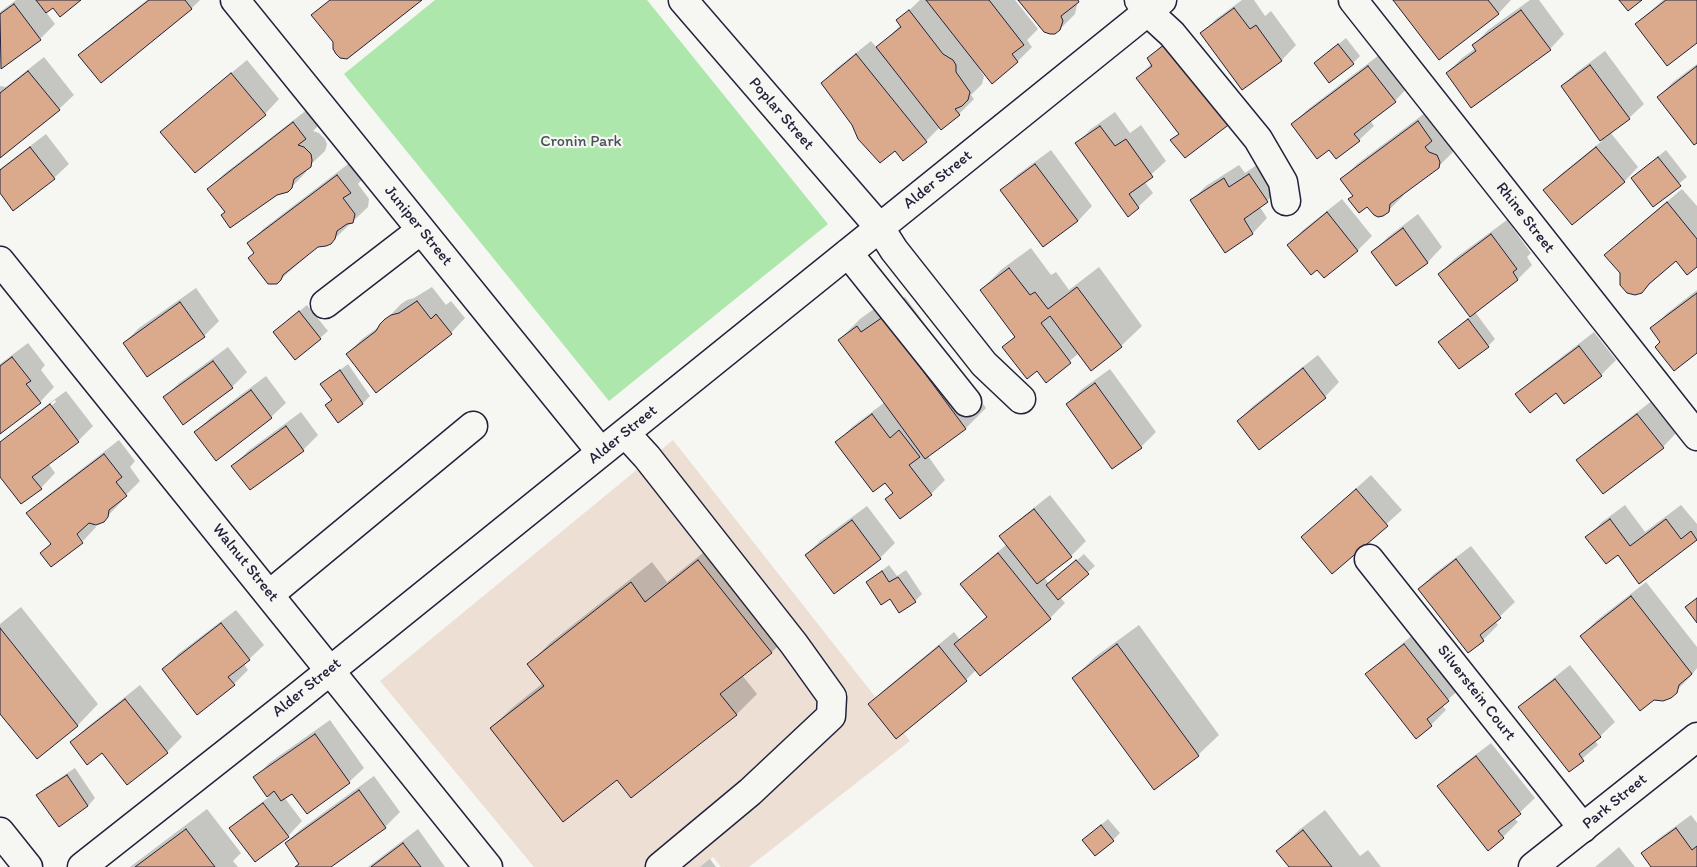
<!DOCTYPE html>
<style>
body{margin:0}
canvas{display:block;background:#f6f6f2}
</style>
<canvas width="1697" height="867"></canvas>
<script>
const ctx = document.querySelector('canvas').getContext('2d');
ctx.lineJoin = 'round';
function fill(path, color) {
  ctx.fillStyle = color;
  ctx.fill(path, 'evenodd');
}
function shape(rows) {
  const path = new Path2D();
  for (const r of rows) {
    path.moveTo(r[0], r[1]);
    for (let i = 2; i < r.length; i += 2) path.lineTo(r[i], r[i + 1]);
  }
  return path;
}
function stroke(path, color, width, dash) {
  ctx.strokeStyle = color;
  ctx.lineWidth = width;
  ctx.lineCap = dash ? 'butt' : 'round';
  ctx.setLineDash(dash || []);
  ctx.stroke(path);
}
function label(font, color, halo, rows, align = 'center') {
  ctx.font = font + ' Itim,sans-serif';
  ctx.lineWidth = 4.5;
  ctx.setLineDash([]);
  ctx.textBaseline = 'middle';
  ctx.strokeStyle = halo;
  ctx.fillStyle = color;
  for (const [text, x, y, turn = 0] of rows) {
    ctx.save();
    ctx.translate(x, y);
    ctx.rotate((+turn || 0) * Math.PI / 180);
    ctx.textAlign = isNaN(turn) ? turn : align;
    if (halo) ctx.strokeText(text, 0, 0);
    ctx.fillText(text, 0, 0);
    ctx.restore();
  }
}
fill(shape([
 [673,440,910,741,749,867,721,867,713,857,700,867,534,867,380,681]
]), '#eedfd4');
fill(shape([
 [435,0,647,0,828,224,609,401,344,74]
]), '#ade7ac');
fill(shape([
 [16,0,79,0,53,6,46,12,55,24,40,39,1,67,0,12],
 [147,0,200,0,191,9,80,55,95,41],
 [920,0,1015,0,1038,29,1027,40,1032,47,1018,61,980,70,984,76,982,84,971,95,974,99,959,114,941,128,940,127,926,141,904,159,895,149,853,124,822,83,837,68,871,41,877,48,901,25,898,21],
 [1020,0,1079,0,1076,3,1077,5,1075,14,1060,29],
 [1242,0,1254,0,1265,16,1271,11,1296,45,1282,60,1243,88,1202,34,1216,19],
 [1395,0,1511,0,1498,14],
 [1530,0,1539,0,1564,34,1550,49,1447,73,1462,58,1476,48,1474,45,1488,30],
 [1663,0,1697,0,1697,41,1636,24],
 [1346,38,1360,56,1353,63,1316,63],
 [1163,44,1245,107,1172,140,1180,133,1137,78,1152,63,1148,59],
 [1605,51,1644,104,1629,118,1610,132,1638,167,1624,182,1545,190,1560,175,1602,141,1562,86,1577,72],
 [1383,52,1409,86,1395,101,1370,120,1374,126,1359,140,1329,149,1293,124,1307,110],
 [44,57,74,95,59,109,0,157,0,86,6,87],
 [247,60,279,99,265,114,162,132,177,118],
 [1697,64,1697,141,1658,97,1673,82],
 [1433,107,1446,126,1439,132,1443,138,1452,141,1454,147,1453,152,1438,167,1404,193,1403,196,1388,211,1367,205,1354,195,1342,179,1357,164],
 [308,109,320,124,313,131,319,133,325,139,327,144,325,151,307,168,306,172,288,191,226,211,209,189,224,174],
 [1115,112,1130,133,1141,125,1166,161,1144,181,1153,193,1138,207,1077,143,1091,129],
 [46,134,69,164,54,178,0,191,0,169],
 [1051,150,1092,206,1078,221,1002,190,1017,175],
 [1666,150,1687,177,1653,205,1632,178],
 [1264,160,1282,187,1260,207,1267,218,1253,233,1225,251,1192,200,1206,186,1239,165,1245,173],
 [352,161,364,177,358,184,369,199,368,207,330,243,318,246,281,279,249,243,263,229],
 [1682,189,1697,206,1697,265,1676,260,1641,292,1621,273,1606,255,1620,241],
 [1342,199,1372,236,1358,250,1324,277,1318,268,1288,245,1303,230],
 [1418,214,1442,247,1428,262,1397,284,1373,252,1388,237],
 [1507,220,1531,253,1527,257,1532,265,1518,279,1475,312,1495,339,1488,346,1439,342,1471,316,1440,274,1454,259],
 [1031,248,1051,275,1056,272,1069,290,1099,267,1142,326,1121,346,1079,353,1046,381,1037,369,1004,347,1015,336,981,290,1002,269],
 [432,287,446,305,451,301,465,318,451,333,347,354,362,339,380,326,401,304,407,300,414,298],
 [196,288,219,321,204,336,124,343,139,328],
 [1697,290,1697,352,1662,342,1652,329,1666,314],
 [905,297,986,408,965,429,928,456,945,480,931,494,894,492,886,481,837,442,852,427,885,402,839,340,860,319,878,306,883,312],
 [307,305,328,331,320,338,274,332],
 [1594,332,1616,360,1601,375,1564,402,1557,391,1517,395,1532,380],
 [28,343,45,365,41,370,54,387,40,402,0,433,0,364],
 [228,347,247,372,232,387,183,423,165,397,179,383],
 [1318,355,1339,382,1325,397,1238,421,1253,406],
 [348,364,370,396,363,403,327,405,333,399,322,384],
 [1110,369,1156,432,1141,447,1112,467,1067,404,1082,389],
 [266,376,286,403,271,417,196,432,210,418],
 [66,391,93,426,78,441,48,463,55,473,41,488,0,475,0,444,56,402,55,400,0,440],
 [1653,400,1677,432,1663,447,1578,460,1593,446],
 [301,412,318,435,303,450,250,489,233,466,248,451],
 [119,440,135,461,130,467,140,481,123,498,122,501,103,521,94,524,96,527,83,541,74,529,42,553,51,543,28,514,43,499],
 [1371,475,1402,510,1333,572,1302,537],
 [1050,495,1086,541,1071,556,1044,577,1049,584,1084,554,1095,566,1060,597,1065,603,1050,618,977,669,966,680,896,737,870,704,884,690,954,632,960,640,987,616,962,584,977,570,1007,544,1001,536,1016,522],
 [1625,505,1645,532,1681,505,1697,524,1697,539,1640,582,1618,554,1587,537,1602,522],
 [867,506,895,543,880,558,834,592,806,555,821,540],
 [719,540,792,632,771,653,742,675,757,694,736,715,617,778,491,728,512,708,543,683,529,664,550,643,652,562,667,582],
 [1471,546,1515,602,1495,621,1498,625,1483,640,1468,651,1419,589,1434,574],
 [889,565,897,576,906,570,922,594,915,601,890,598,868,582],
 [1646,582,1697,647,1697,668,1691,676,1670,697,1582,636,1596,621],
 [21,607,98,704,78,725,37,758,0,712,0,624],
 [236,610,264,645,244,664,248,670,234,684,164,669,178,654],
 [1139,625,1219,735,1198,755,1074,678,1095,657],
 [1419,630,1463,686,1442,705,1446,710,1431,725,1416,737,1367,674,1382,660],
 [1570,665,1615,722,1595,741,1598,745,1569,770,1520,707,1535,693],
 [140,685,182,737,167,752,71,743,86,728],
 [330,720,364,768,349,782,292,792,284,797,302,821,288,836,231,828,246,814,269,797,255,778,269,763],
 [1491,743,1535,798,1514,818,1518,822,1503,837,1439,786,1453,772],
 [75,768,95,798,88,806,38,795,45,788],
 [374,776,400,812,385,827,329,867,296,867,300,863,286,843,301,829],
 [207,809,241,853,233,861,238,867,130,867],
 [1325,810,1360,856,1368,850,1381,867,1290,867,1278,851,1299,830],
 [1691,815,1697,823,1697,867,1653,867,1643,853,1658,839],
 [1108,819,1120,833,1113,840,1083,840],
 [418,829,445,867,368,867],
 [1619,847,1635,867,1595,867],
 [710,859,716,867,700,867]
]), '#0003');
const building = shape([
 [36,0,81,0,60,17,53,8,46,13,36,0],
 [149,0,185,0,192,9,101,83,78,55,149,0],
 [330,0,422,0,347,59,340,58,336,54,333,49,333,42,311,15,330,0],
 [926,0,989,0,1024,45,1012,54,1018,62,992,84,926,0],
 [1018,0,1078,0,1079,2,1061,16,1063,21,1060,30,1055,34,1050,34,1044,32,1018,0],
 [1393,0,1488,0,1499,14,1439,60,1393,0],
 [1619,0,1642,0,1628,11,1619,0],
 [1666,0,1697,0,1697,43,1667,66,1635,24,1666,0],
 [14,4,41,40,1,69,0,14,14,4],
 [1234,8,1250,29,1256,25,1282,61,1242,90,1200,33,1234,8],
 [909,10,943,54,953,60,956,65,956,72,970,92,968,100,962,106,955,109,960,115,941,130,876,47,901,27,896,20,909,10],
 [1521,10,1551,50,1471,108,1446,73,1476,51,1472,45,1521,10],
 [1169,41,1231,123,1185,158,1170,140,1179,134,1136,78,1152,66,1147,58,1169,41],
 [1338,44,1354,64,1329,83,1314,63,1338,44],
 [856,54,927,142,903,161,895,151,880,163,858,139,852,125,821,83,856,54],
 [1590,65,1630,119,1600,141,1561,86,1590,65],
 [1368,66,1396,102,1354,134,1360,141,1336,159,1329,150,1317,159,1291,124,1368,66],
 [1697,66,1697,143,1694,145,1657,97,1697,66],
 [28,71,60,110,0,158,0,93,28,71],
 [231,73,266,115,195,173,160,132,231,73],
 [1418,121,1432,141,1425,147,1429,152,1437,155,1440,162,1439,168,1390,204,1389,212,1383,216,1378,217,1374,215,1367,207,1359,213,1348,199,1353,196,1340,179,1418,121],
 [293,122,306,139,298,145,304,147,311,154,312,160,311,167,294,179,292,188,288,192,277,195,230,228,221,215,225,212,207,189,293,122],
 [1100,126,1115,146,1126,139,1153,177,1129,194,1139,208,1128,217,1075,143,1100,126],
 [30,147,55,179,13,211,0,193,0,170,30,147],
 [1596,147,1625,182,1572,225,1543,190,1596,147],
 [1658,157,1681,186,1653,207,1631,178,1658,157],
 [1035,164,1078,221,1043,247,1000,190,1035,164],
 [1249,174,1268,202,1244,219,1253,234,1225,253,1190,200,1224,178,1229,187,1249,174],
 [337,175,351,193,343,198,355,214,353,223,347,224,337,231,335,239,331,244,326,246,318,247,283,275,281,280,277,284,268,284,248,258,254,253,247,243,337,175],
 [1667,202,1697,239,1697,267,1687,275,1676,261,1649,284,1642,293,1635,295,1627,293,1620,285,1620,273,1604,255,1667,202],
 [1327,212,1358,251,1324,278,1317,270,1311,275,1287,245,1327,212],
 [1403,228,1428,263,1396,286,1371,252,1403,228],
 [1491,234,1517,269,1513,272,1518,280,1470,317,1438,274,1491,234],
 [1009,268,1030,295,1035,292,1048,309,1077,287,1122,347,1091,371,1050,316,1041,323,1071,363,1046,383,1037,371,1027,379,1002,347,1015,337,980,290,1009,268],
 [1697,293,1697,353,1674,371,1655,347,1660,342,1650,328,1697,293],
 [417,301,431,319,436,314,452,334,376,393,346,354,376,331,380,324,385,319,391,315,399,313,417,301],
 [180,302,205,337,147,377,123,343,180,302],
 [299,311,321,339,295,360,273,332,299,311],
 [883,317,966,429,925,459,838,340,857,326,861,332,883,317],
 [1468,319,1489,347,1459,369,1438,342,1468,319],
 [1579,346,1602,376,1564,404,1556,393,1530,413,1515,394,1579,346],
 [12,357,31,381,26,384,41,403,0,434,0,366,12,357],
 [213,361,233,388,183,425,163,397,213,361],
 [1303,368,1326,398,1259,450,1237,421,1303,368],
 [340,370,363,404,338,423,325,405,332,400,320,384,340,370],
 [1095,383,1142,448,1112,469,1066,404,1095,383],
 [251,390,272,418,216,461,194,432,251,390],
 [50,404,79,442,32,477,42,489,21,504,0,477,0,442,50,404],
 [872,414,890,438,899,430,920,457,909,465,932,495,900,519,885,499,893,493,885,483,873,492,835,442,872,414],
 [1637,414,1664,448,1603,494,1576,460,1637,414],
 [286,426,304,451,250,490,231,466,286,426],
 [104,454,122,477,116,482,127,496,109,510,108,517,104,522,96,525,89,523,77,534,83,543,51,567,40,553,51,544,26,513,104,454],
 [1356,489,1388,526,1332,574,1301,537,1356,489],
 [1034,509,1072,557,1037,584,999,536,1034,509],
 [1610,519,1630,546,1666,519,1681,539,1691,531,1697,540,1639,584,1618,555,1606,564,1585,537,1610,519],
 [852,520,881,559,834,594,805,555,852,520],
 [998,553,1051,619,980,676,954,644,987,617,960,584,998,553],
 [1456,559,1501,618,1480,635,1484,641,1468,653,1418,589,1456,559],
 [698,560,772,653,720,694,737,715,631,798,617,780,563,822,490,728,544,686,527,664,631,582,645,602,698,560],
 [1076,560,1089,574,1058,600,1046,585,1076,560],
 [882,571,889,582,898,577,916,602,899,613,890,599,881,605,866,582,882,571],
 [1631,596,1692,674,1679,685,1677,693,1671,698,1663,701,1654,700,1640,711,1580,636,1631,596],
 [1697,598,1697,623,1685,607,1697,598],
 [221,623,250,660,228,677,235,685,197,715,162,669,221,623],
 [0,628,78,726,37,759,0,714,0,628],
 [1117,644,1199,756,1154,790,1072,678,1117,644],
 [1404,644,1449,701,1427,719,1432,726,1416,739,1365,674,1404,644],
 [939,646,967,681,896,739,868,704,939,646],
 [1555,679,1601,737,1579,754,1584,761,1569,772,1518,707,1555,679],
 [125,699,168,753,127,785,102,753,87,765,70,742,125,699],
 [315,734,350,783,307,814,292,794,281,801,274,791,267,797,253,777,315,734],
 [1476,756,1521,814,1498,831,1504,838,1488,851,1437,786,1476,756],
 [67,775,88,806,59,827,36,795,67,775],
 [359,790,386,828,331,867,295,867,299,864,285,843,359,790],
 [263,803,289,837,255,862,229,828,263,803],
 [1101,825,1114,841,1095,856,1082,840,1101,825],
 [1676,828,1692,850,1697,846,1697,867,1651,867,1641,853,1676,828],
 [186,829,215,867,135,867,186,829],
 [1303,830,1332,867,1289,867,1276,851,1303,830],
 [403,843,421,867,371,867,403,843]
]);
fill(building, '#dbaa8d');
stroke(building, '#22223b', 1);
const minor = shape([
 [235,0,601,452],
 [683,0,880,228,894,250,984,364,1021,399],
 [1139,0,1148,12,1172,34,1258,139,1283,182,1286,201],
 [1353,0,1697,436],
 [848,253,967,402],
 [0,261,488,867],
 [325,304,421,230],
 [625,433,647,457,794,644,832,697,831,716,750,792,660,867],
 [1369,559,1583,828],
 [270,594,473,426],
 [0,832,28,867],
 [82,867,300,695,1162,0]
]);
const major = shape([
 [1533,867,1697,737]
]);
stroke(minor, '#22223b', 31);
stroke(major, '#22223b', 31);
stroke(minor, '#f6f6f2', 28);
stroke(major, '#f6f6f2', 28);
label('16px', '#22223b', '#f6f6f2', [
 ["Poplar Street",781,114,49],
 ["Alder Street",938,180,-39],
 ["Rhine Street",1525,218,52],
 ["Juniper Street",418,226,51],
 ["Alder Street",623,435,-39],
 ["Walnut Street",245,563,51],
 ["Alder Street",307,688,-39],
 ["Silverstein Court",1476,693,52],
 ["Park Street",1615,802,-39]
]);
label('16px', '#455357', '#f6f6f2', [
 ["Cronin Park",581,142]
]);
</script>
